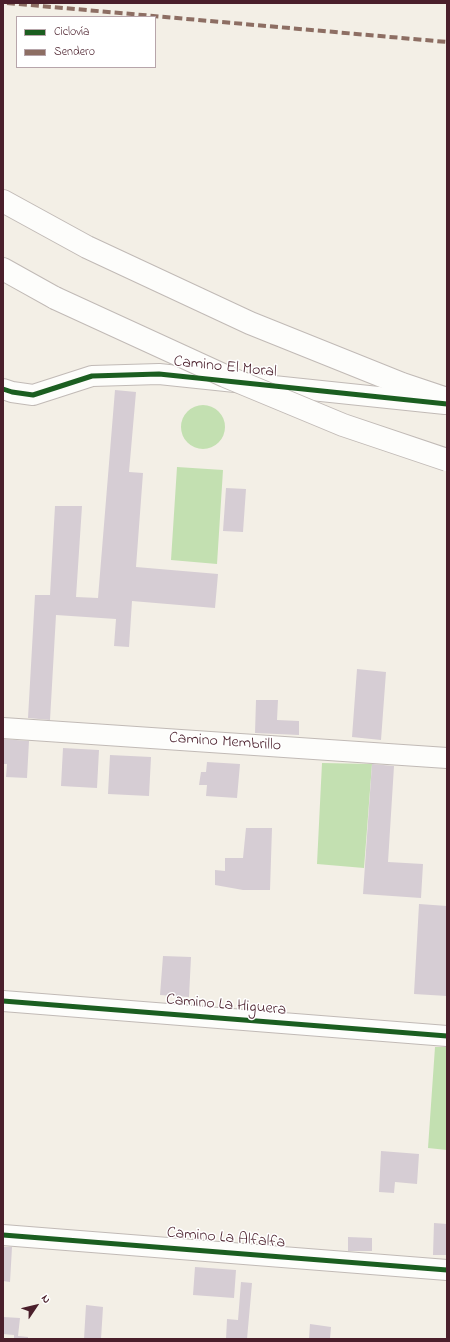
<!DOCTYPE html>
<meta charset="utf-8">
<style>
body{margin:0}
#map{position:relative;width:450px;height:1342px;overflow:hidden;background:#f3efe6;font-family:"Indie Flower",sans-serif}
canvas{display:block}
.frame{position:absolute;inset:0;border:4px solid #4a1f2b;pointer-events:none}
.legend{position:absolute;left:16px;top:16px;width:140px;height:52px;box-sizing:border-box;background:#fff;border:1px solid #b7a5aa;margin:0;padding:5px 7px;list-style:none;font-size:12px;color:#4a1f2b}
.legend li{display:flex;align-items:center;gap:8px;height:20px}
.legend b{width:20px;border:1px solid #b7a5aa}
.north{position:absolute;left:16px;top:1286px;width:40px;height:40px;-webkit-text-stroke:3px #fff;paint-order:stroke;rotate:55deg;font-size:11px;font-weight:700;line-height:16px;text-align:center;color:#4a1f2b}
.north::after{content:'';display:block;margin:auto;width:14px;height:18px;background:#4a1f2b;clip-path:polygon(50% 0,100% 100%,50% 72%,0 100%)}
</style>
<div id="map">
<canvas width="450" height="1342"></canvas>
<div class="frame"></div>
<ul class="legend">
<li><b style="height:5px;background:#1b5e20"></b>Ciclovía</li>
<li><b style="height:5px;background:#8d6e63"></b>Sendero</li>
</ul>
<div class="north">N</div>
</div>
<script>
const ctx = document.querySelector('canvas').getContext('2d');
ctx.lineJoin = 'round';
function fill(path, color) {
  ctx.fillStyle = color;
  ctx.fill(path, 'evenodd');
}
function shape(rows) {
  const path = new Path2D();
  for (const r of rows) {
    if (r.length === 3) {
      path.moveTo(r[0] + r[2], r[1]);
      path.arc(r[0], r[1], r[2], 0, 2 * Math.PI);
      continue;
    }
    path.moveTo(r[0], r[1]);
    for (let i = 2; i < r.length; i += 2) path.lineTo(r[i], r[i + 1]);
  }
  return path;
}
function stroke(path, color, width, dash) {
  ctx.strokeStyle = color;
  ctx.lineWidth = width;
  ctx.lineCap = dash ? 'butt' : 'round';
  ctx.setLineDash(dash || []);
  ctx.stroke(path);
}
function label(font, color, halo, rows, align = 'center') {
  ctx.font = font + ' "Indie Flower",sans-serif';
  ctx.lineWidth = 3;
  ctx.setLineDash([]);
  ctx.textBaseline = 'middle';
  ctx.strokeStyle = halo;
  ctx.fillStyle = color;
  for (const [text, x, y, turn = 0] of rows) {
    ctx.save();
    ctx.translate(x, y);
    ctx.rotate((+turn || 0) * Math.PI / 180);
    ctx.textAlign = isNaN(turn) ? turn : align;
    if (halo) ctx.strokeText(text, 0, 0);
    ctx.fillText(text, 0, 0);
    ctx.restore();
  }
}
fill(shape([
 [203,427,22],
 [177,467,223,470,217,564,171,560],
 [322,763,372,764,364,868,317,864],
 [435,1047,447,1047,447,1150,428,1148]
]), '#c3e0b1');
fill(shape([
 [115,390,136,392,129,472,143,473,136,567,218,574,215,608,132,601,129,647,114,646,116,619,56,615,50,720,28,718,35,595,50,595,55,506,82,506,76,597,98,598],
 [226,488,246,489,243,532,223,531],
 [357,669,386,672,381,740,352,737],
 [256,700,278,700,277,720,299,721,299,735,255,733],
 [3,739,29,741,27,778,6,777,7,764,3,764],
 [63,748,99,750,97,788,61,786],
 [110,755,151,757,149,796,108,794],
 [207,762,240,764,237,798,206,796,207,785,199,785,201,772,206,772],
 [372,764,394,766,388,862,423,864,421,898,363,894],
 [246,828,272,828,270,890,243,890,215,885,215,870,225,871,225,858,243,858],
 [419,904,447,906,447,996,414,994],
 [163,956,191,957,189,997,160,995],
 [381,1151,419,1154,417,1184,395,1182,394,1193,379,1192],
 [434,1223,447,1224,447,1255,433,1255],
 [348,1237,372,1238,372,1251,348,1251],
 [3,1247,12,1247,10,1282,3,1281],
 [195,1267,236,1270,234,1298,193,1295],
 [241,1282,252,1283,247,1339,226,1339,227,1319,238,1320],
 [86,1305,103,1307,101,1339,84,1339],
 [3,1317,20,1318,18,1336,28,1337,28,1339,14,1339,14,1335,3,1334],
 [310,1324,331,1327,330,1339,309,1339]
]), '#d6cdd4');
const minor = shape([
 [3,389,12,392,33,395,92,376,159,374,445,404],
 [3,728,447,758],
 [3,1001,447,1036],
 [3,1235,447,1270]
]);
const motorway = shape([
 [3,201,87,247,250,323,402,384,447,399],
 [3,269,55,298]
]);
stroke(minor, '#c1bab6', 22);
stroke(motorway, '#c1bab6', 24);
stroke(minor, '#fdfdfb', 20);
stroke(motorway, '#fdfdfb', 22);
const motorwayBridge = shape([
 [55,298,225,376,343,425,447,460]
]);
stroke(motorwayBridge, '#c1bab6', 24, []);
stroke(motorwayBridge, '#fdfdfb', 22);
stroke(shape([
 [7,3,447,42]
]), '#8d6e63', 4, [8, 4]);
stroke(shape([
 [3,389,12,392,33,395,92,376,159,374,447,404],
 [3,1001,447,1036],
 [3,1235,447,1270]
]), '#1b5e20', 5);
label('16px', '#4a1f2b', '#fff', [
 ["Camino El Moral",225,368,6],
 ["Camino Membrillo",225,743,4],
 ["Camino La Higuera",226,1006,5],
 ["Camino La Alfalfa",226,1239,5]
]);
</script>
